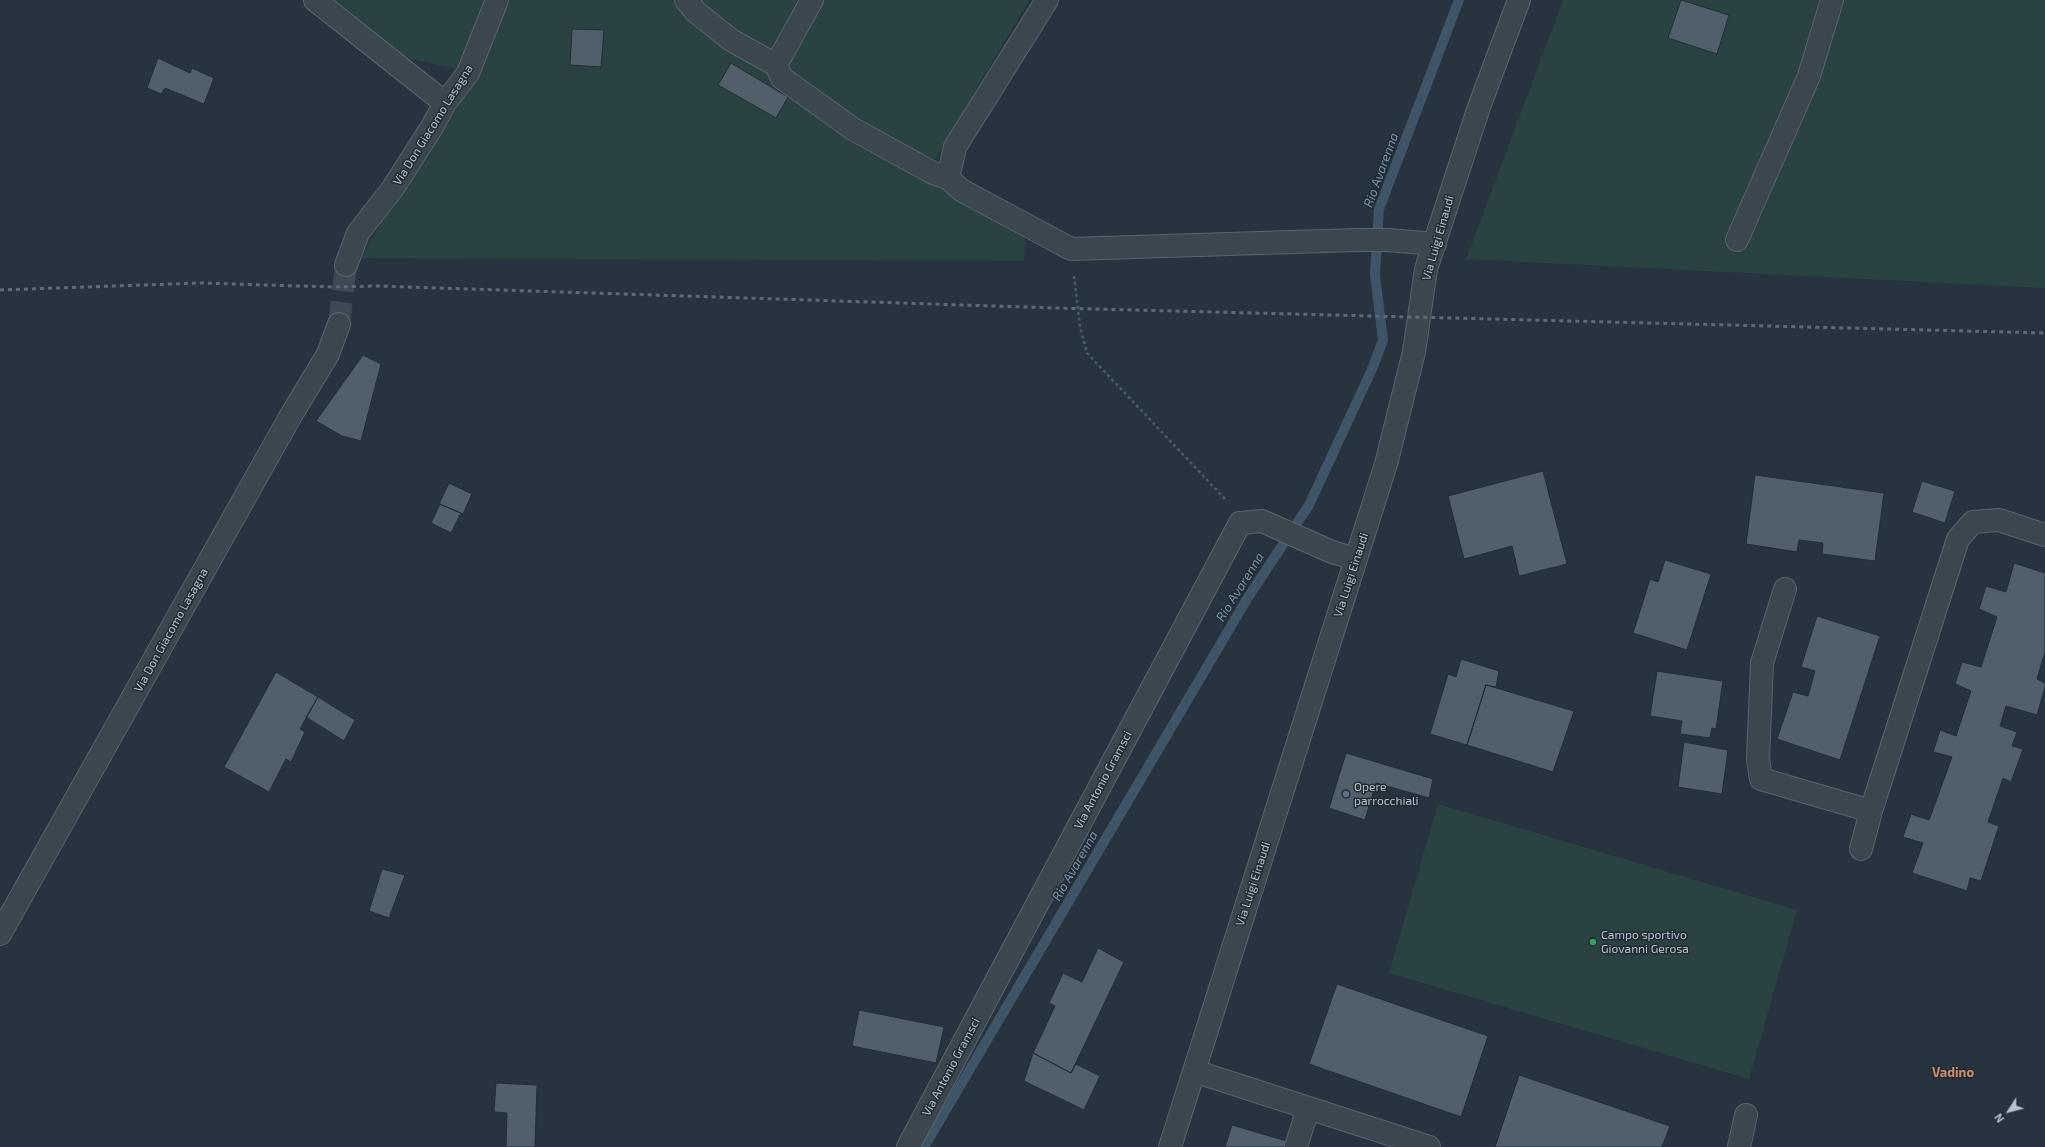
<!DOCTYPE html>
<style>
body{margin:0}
#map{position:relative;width:2045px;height:1147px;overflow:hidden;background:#27343f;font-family:"Exo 2",sans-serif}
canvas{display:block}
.north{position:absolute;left:1989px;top:1091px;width:40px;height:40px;-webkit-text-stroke:3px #202b34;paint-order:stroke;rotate:234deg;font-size:11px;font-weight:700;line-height:16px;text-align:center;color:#b8c1ca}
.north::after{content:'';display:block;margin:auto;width:14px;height:18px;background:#b8c1ca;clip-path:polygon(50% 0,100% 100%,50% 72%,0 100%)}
</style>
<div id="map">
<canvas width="2045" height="1147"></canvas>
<div class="north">N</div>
</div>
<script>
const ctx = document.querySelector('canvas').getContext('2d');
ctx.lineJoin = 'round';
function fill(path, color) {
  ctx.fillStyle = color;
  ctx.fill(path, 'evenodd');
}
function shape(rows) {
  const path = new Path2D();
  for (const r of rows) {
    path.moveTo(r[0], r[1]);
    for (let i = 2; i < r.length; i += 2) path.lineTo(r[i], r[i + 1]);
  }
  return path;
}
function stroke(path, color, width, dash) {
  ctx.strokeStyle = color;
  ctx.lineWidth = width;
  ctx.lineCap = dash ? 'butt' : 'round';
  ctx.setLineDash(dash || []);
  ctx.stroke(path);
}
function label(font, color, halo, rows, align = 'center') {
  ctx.font = font + ' "Exo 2",sans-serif';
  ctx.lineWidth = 3;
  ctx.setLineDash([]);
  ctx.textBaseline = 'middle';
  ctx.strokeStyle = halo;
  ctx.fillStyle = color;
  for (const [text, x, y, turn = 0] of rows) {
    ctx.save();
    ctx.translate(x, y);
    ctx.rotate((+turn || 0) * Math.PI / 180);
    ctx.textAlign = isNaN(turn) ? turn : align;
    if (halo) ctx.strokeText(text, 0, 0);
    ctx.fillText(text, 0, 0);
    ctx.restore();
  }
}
fill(shape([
 [330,0,487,0,461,70,408,58],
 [506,0,1029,0,924,178,1025,237,1024,261,361,258,377,230,445,127,484,62],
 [1563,0,2045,0,2045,288,1466,259],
 [1438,804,1797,910,1749,1079,1389,973]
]), '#2a4241');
stroke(shape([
 [924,1147,1247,599,1309,505,1373,367,1383,340,1375,275,1379,209,1459,0]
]), '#3f5467', 10);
const building = shape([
 [1681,0,1729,15,1717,54,1668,38,1681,0],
 [572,29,604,30,601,67,570,65,572,29],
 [158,58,190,73,192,68,214,78,204,104,165,88,161,94,147,88,158,58],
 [731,63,788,97,776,118,718,85,731,63],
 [363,355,381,364,361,441,342,436,316,421,363,355],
 [1543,471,1567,564,1519,576,1512,546,1464,559,1448,496,1543,471],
 [1755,475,1884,493,1875,561,1822,554,1823,543,1799,540,1797,552,1746,544,1755,475],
 [1922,481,1955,491,1945,523,1912,512,1922,481],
 [449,483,472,494,463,514,439,504,449,483],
 [440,504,461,513,451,533,431,523,440,504],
 [1665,560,1711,574,1687,650,1633,633,1650,579,1658,582,1665,560],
 [2014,563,2045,573,2045,652,2037,679,2045,683,2045,687,2037,715,2006,706,2000,726,2017,732,2012,746,2023,749,2011,782,2003,778,1988,822,1999,826,1981,881,1970,878,1967,891,1912,873,1923,843,1903,837,1911,814,1929,820,1952,757,1933,752,1940,730,1956,736,1971,691,1955,684,1962,662,1981,667,1997,617,1979,609,1986,586,2006,592,2014,563],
 [1817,616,1880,636,1840,760,1777,739,1793,692,1808,696,1815,671,1801,667,1817,616],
 [1461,659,1499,671,1496,687,1486,685,1467,745,1430,734,1448,674,1456,677,1461,659],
 [1657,671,1723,681,1716,729,1712,728,1710,738,1680,734,1682,721,1650,716,1657,671],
 [276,672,318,697,300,729,305,732,291,762,286,759,269,792,224,767,276,672],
 [1486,685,1574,711,1553,772,1467,745,1486,685],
 [318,697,355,720,344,741,306,717,318,697],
 [1684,742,1728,750,1722,794,1678,787,1684,742],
 [1346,753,1433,779,1429,798,1376,783,1365,820,1329,808,1346,753],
 [382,869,405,875,389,918,369,911,382,869],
 [1098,948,1124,962,1071,1073,1033,1053,1055,1006,1049,1003,1063,973,1082,982,1098,948],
 [1337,984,1488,1036,1461,1117,1309,1064,1337,984],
 [859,1010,944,1027,936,1063,852,1046,859,1010],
 [1033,1053,1071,1073,1076,1064,1100,1076,1084,1110,1024,1081,1033,1053],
 [1519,1075,1670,1126,1662,1147,1495,1147,1519,1075],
 [496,1083,537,1085,535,1147,506,1147,507,1113,494,1112,496,1083],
 [1232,1125,1290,1142,1289,1147,1225,1147,1232,1125]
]);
fill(building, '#515f6a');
stroke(building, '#222d36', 1);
stroke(shape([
 [339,324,346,265]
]), '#3d4954', 22, [22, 11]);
const minor = shape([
 [315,0,445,103],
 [686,0,696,12,731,40,776,65,782,78,853,129,933,173,948,178,961,190,1071,249,1356,240,1388,240,1435,244],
 [776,65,812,0],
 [948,178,955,147,1047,0],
 [1737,240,1809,76,1832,0],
 [346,265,358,233,393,188,432,127,445,103,468,73,497,0],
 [1785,589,1762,663,1758,759,1761,779,1871,811],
 [1861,849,1871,811,1958,539,1973,522,1999,520,2045,535],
 [0,934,290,417,328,354,339,324],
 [1194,1071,1429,1147],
 [908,1147,1240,523,1262,521,1332,552,1356,559],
 [1170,1147,1386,464,1414,352,1426,269,1479,107,1519,0],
 [1296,1147,1305,1118],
 [1739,1147,1746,1115]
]);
stroke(minor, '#59646d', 24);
stroke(shape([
 [1074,276,1080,327,1087,353,1226,500]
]), '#495e5e', 2.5, [3, 3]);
stroke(minor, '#3b464f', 22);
stroke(shape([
 [0,290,200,283,333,287,377,286,1055,308,2045,333]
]), '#5e6a76', 3, [4, 4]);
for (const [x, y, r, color] of [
 [1346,794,4,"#5c6f8a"],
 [1593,942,4,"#2e9e5b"]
]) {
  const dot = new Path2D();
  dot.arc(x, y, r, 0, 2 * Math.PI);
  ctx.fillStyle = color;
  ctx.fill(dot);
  stroke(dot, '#202b34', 1.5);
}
label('12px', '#b8c1ca', '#202b34', [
 ["Via Don Giacomo Lasagna",433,125,-58],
 ["Via Luigi Einaudi",1438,238,-74],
 ["Via Luigi Einaudi",1351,575,-72],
 ["Via Don Giacomo Lasagna",171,630,-61],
 ["Via Antonio Gramsci",1103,780,-62],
 ["Via Luigi Einaudi",1253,884,-72],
 ["Via Antonio Gramsci",951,1067,-62]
]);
label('12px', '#b8c1ca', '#202b34', [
 ["Opere",1354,787],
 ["parrocchiali",1354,801],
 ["Campo sportivo",1601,935],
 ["Giovanni Gerosa",1601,949]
], 'left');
label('italic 13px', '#7b95aa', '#202b34', [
 ["Rio Avarenna",1381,170,-70],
 ["Rio Avarenna",1240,587,-58],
 ["Rio Avarenna",1075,866,-60]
]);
label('bold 13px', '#cf8d6e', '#202b34', [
 ["Vadino",1953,1073]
]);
</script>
